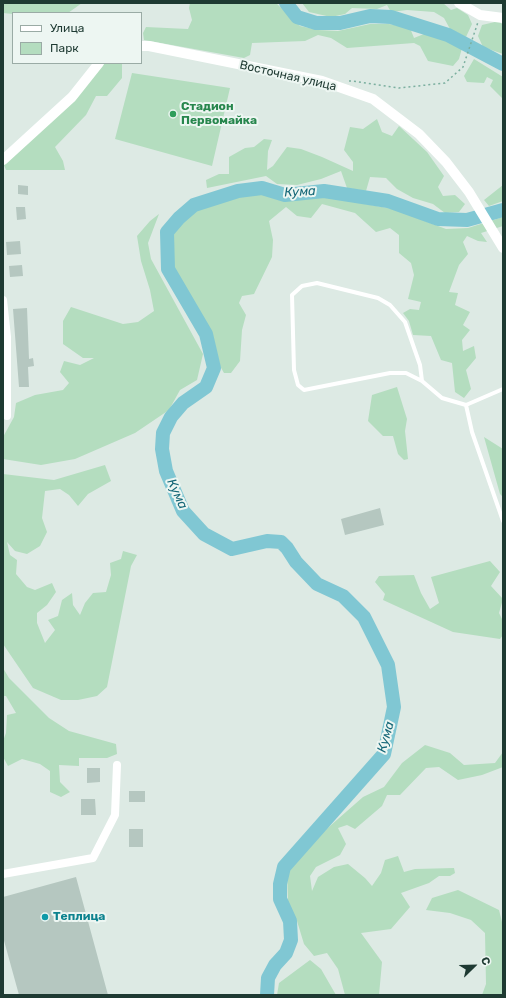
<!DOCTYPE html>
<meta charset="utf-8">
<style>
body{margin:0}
#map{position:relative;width:506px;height:998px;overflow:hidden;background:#ddeae4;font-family:Rubik,sans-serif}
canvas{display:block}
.frame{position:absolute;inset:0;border:4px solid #1e3a32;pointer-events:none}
.legend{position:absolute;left:12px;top:12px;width:130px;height:52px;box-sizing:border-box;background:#edf6f2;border:1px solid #9aaba5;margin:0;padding:5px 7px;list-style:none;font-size:12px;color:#1e3a32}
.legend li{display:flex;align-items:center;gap:8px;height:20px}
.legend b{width:20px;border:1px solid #9aaba5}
.north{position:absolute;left:454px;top:946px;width:40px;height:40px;-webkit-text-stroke:3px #edf6f2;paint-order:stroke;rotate:67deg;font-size:11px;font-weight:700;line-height:16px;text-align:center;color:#1e3a32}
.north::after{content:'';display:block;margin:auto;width:14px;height:18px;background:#1e3a32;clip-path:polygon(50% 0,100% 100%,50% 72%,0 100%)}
</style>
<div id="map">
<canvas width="506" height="998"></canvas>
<div class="frame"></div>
<ul class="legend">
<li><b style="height:5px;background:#fff"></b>Улица</li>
<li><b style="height:11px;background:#b4ddbf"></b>Парк</li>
</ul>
<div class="north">С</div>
</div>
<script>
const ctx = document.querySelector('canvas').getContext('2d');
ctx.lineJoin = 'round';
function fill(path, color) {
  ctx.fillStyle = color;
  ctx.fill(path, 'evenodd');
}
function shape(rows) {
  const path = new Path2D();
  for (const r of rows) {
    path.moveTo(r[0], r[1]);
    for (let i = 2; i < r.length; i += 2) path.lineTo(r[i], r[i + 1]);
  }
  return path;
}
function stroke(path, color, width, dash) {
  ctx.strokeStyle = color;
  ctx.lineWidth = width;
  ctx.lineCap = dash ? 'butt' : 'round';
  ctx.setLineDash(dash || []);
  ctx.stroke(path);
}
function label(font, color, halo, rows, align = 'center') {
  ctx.font = font + ' Rubik,sans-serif';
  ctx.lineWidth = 4;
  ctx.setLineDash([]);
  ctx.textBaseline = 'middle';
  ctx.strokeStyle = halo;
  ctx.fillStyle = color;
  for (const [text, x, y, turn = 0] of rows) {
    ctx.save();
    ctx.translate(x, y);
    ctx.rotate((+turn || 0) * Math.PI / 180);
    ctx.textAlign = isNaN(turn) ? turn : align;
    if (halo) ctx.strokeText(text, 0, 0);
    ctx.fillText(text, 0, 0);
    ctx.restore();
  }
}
fill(shape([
 [3,3,82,3,68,13,13,14,3,13],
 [190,3,276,3,300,26,318,30,338,31,370,24,389,24,410,28,414,38,424,34,436,36,462,48,459,59,453,66,428,61,420,46,414,43,347,48,331,38,318,35,305,41,252,43,250,55,244,58,144,40,143,33,146,27,188,29,192,20,189,8],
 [302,3,443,3,451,10,457,8,468,15,472,24,466,37,450,29,444,18,434,12,407,10,391,12,387,5,377,9,352,8,345,14,331,17,309,12],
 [499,21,503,25,503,54,483,47,478,36,482,25],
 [474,59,503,77,503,99,490,86,493,80,487,77,484,83,467,82,464,76],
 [105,63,122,63,122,78,107,96,96,96,86,115,55,147,63,161,65,170,6,170,4,165,78,95],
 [132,73,230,88,212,166,115,139],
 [377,119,382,132,392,136,399,126,427,152,444,176,438,187,443,196,455,195,465,204,459,212,445,213,433,204,413,198,397,189,386,178,370,177,366,191,347,188,341,171,321,179,297,185,277,184,266,176,207,188,206,180,219,174,229,174,229,157,245,148,254,147,264,139,272,140,268,151,267,170,273,166,287,147,301,149,322,157,353,171,353,162,344,150,350,127,363,129],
 [503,185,503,201,489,206,484,200],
 [263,193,284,201,321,196,393,209,446,229,468,228,503,217,503,226,481,233,487,242,478,241,467,236,463,242,468,254,459,265,449,292,458,293,455,305,470,312,463,325,470,330,462,340,463,351,474,346,476,358,466,370,471,389,464,398,455,392,452,363,441,360,431,336,413,335,409,321,403,313,410,309,419,310,421,302,408,299,414,275,411,263,399,253,399,235,390,228,376,232,355,213,322,204,311,218,297,216,286,207,269,221,273,240,272,257,254,294,242,296,239,303,246,315,242,330,240,361,231,373,224,373,220,366,211,330,172,269,171,235,197,209,237,196],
 [159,214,148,243,151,259,203,354,197,380,180,390,169,410,135,433,75,459,41,465,3,459,3,437,14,417,16,403,35,395,63,390,69,383,60,372,64,361,80,365,94,358,83,358,63,344,63,321,71,307,123,324,138,322,154,311,150,290,141,261,137,236,150,221],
 [397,387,407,419,405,431,408,459,404,460,398,454,393,436,383,436,368,421,372,395],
 [484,437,503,449,503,497,500,494],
 [105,465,111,481,88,494,78,506,69,495,60,489,45,491,42,518,47,532,40,546,27,554,15,551,7,542,10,555,17,560,16,574,27,587,35,590,52,583,56,592,47,605,37,613,37,623,45,643,55,630,48,620,58,616,62,600,72,593,73,605,80,615,85,603,93,593,106,592,111,575,110,563,121,559,123,551,137,555,131,566,107,687,97,696,78,700,61,700,33,688,3,644,3,474,54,480],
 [490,561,500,572,491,586,503,599,499,613,503,621,503,635,500,639,453,632,383,600,385,594,375,582,379,576,414,575,421,593,430,609,439,603,431,577],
 [3,668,9,678,49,718,69,731,116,744,117,754,107,758,79,758,79,766,59,765,60,782,70,792,61,797,50,792,50,771,40,764,22,759,8,766,3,757,3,741,6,733,7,715,16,713,6,696,3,696],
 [425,745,450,753,464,765,495,763,503,752,503,767,482,775,458,780,439,767,426,768,400,795,387,795,382,806,355,829,347,825,338,828,346,844,340,855,316,867,310,876,312,891,318,877,334,867,348,864,365,878,372,886,381,873,385,860,398,856,404,872,415,869,454,868,455,873,450,876,439,876,429,883,401,893,410,907,391,929,361,933,382,962,379,995,345,995,338,969,327,953,314,956,304,944,297,921,288,902,287,872,322,833,363,797,384,787,402,763],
 [458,890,499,910,503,926,503,995,482,995,486,984,485,933,471,920,450,913,426,910,432,898],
 [310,960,321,969,336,995,277,995,279,983]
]), '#b4ddbf');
stroke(shape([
 [286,3,297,17,316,23,340,23,370,16,391,17,448,35,503,64],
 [267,995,268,978,275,965,286,953,291,940,290,921,280,899,280,884,284,867,384,754,394,707,388,665,364,617,343,596,317,584,296,562,287,548,281,542,267,541,232,549,204,534,183,511,166,471,162,449,163,433,171,417,183,403,206,387,214,368,206,334,168,269,167,232,179,218,194,205,238,191,262,188,285,195,324,191,388,201,438,219,467,220,503,210]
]), '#80c7d3', 14);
fill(shape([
 [18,185,28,186,28,195,18,194],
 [16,207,25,207,26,219,17,220],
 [20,241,21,254,7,255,6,242],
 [22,265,23,276,10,277,9,266],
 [27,308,29,359,33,358,34,366,28,367,29,387,19,387,13,309],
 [380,508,384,525,345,535,341,519],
 [87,768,100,768,100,782,87,783],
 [129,791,145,791,145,802,129,802],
 [81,799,95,799,96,815,81,815],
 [129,829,143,829,143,847,129,847],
 [76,877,108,995,19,995,3,937,3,897]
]), '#b5c7c0');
stroke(shape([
 [349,81,353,81,399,88,445,83,463,67,478,22]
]), '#7baf9f', 1.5, [2, 3]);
stroke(shape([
 [422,381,420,365,405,322,390,305,378,298,317,283,302,286,292,295,294,370,298,385,304,390,390,373,406,373,422,381,442,398,466,405,503,389],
 [466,405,472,432,503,521]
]), '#fff', 4);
stroke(shape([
 [3,300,7,337,7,416],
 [3,874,93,858,115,815,117,765]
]), '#fff', 8);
stroke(shape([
 [459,3,480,15,503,18],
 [141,46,149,46,322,81,373,99,419,134,446,162,469,192,503,248],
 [3,160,72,97,99,63]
]), '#fff', 10);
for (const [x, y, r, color] of [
 [173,114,4,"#2e9e5b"],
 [45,917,4,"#0f9aa8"]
]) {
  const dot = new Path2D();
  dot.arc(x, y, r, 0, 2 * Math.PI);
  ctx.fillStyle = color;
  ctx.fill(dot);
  stroke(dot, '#edf6f2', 1.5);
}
label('12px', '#1e3a32', '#edf6f2', [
 ["Восточная улица",288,76,13]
]);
label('bold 12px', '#27864d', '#edf6f2', [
 ["Стадион",181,107],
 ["Первомайка",181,121]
], 'left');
label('bold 12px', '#0d838f', '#edf6f2', [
 ["Теплица",53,917]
], 'left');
label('italic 13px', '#166878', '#edf6f2', [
 ["Кума",300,192,-3],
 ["Кума",177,494,65],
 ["Кума",386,737,-74]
]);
</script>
